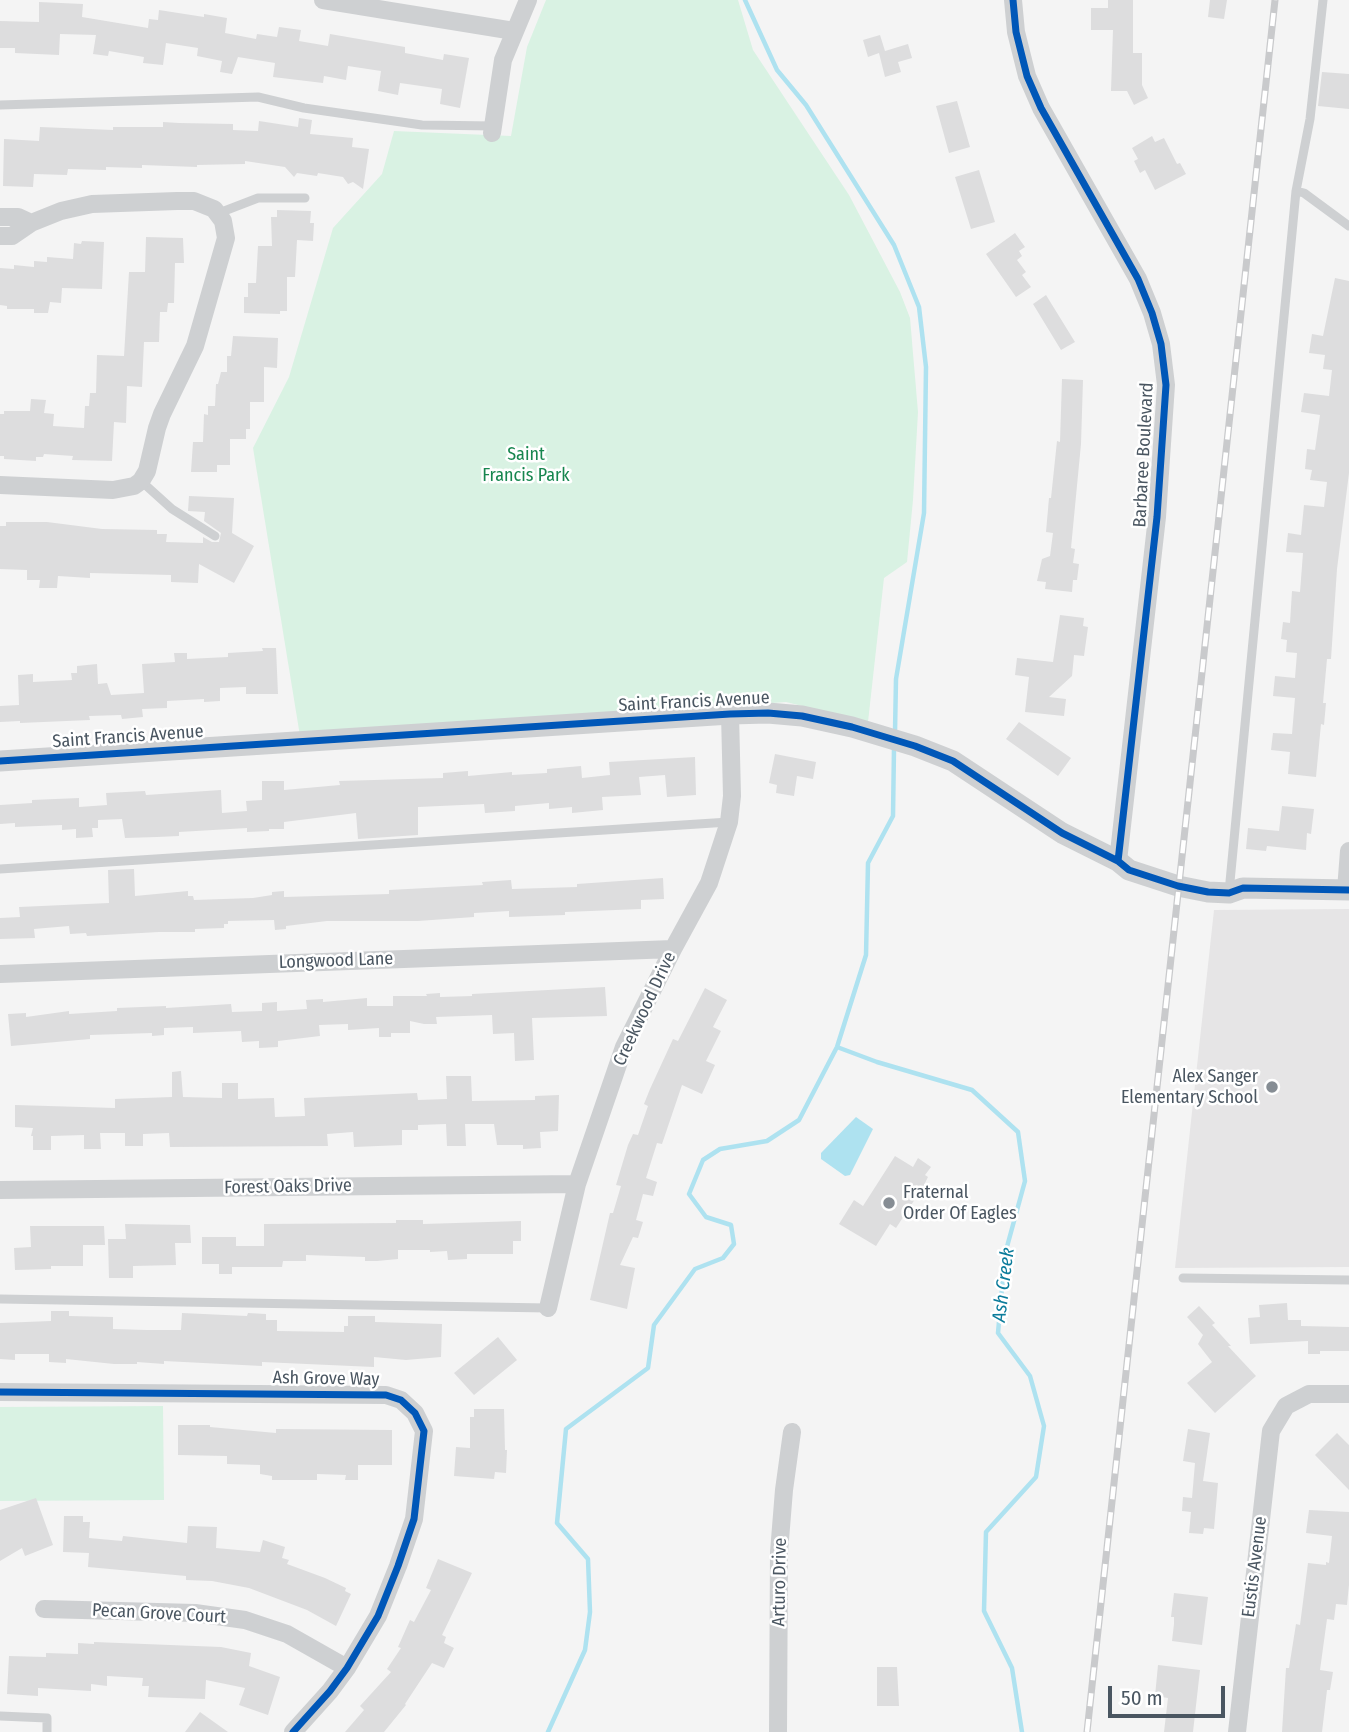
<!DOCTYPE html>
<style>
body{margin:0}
#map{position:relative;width:1349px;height:1732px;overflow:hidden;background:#f4f4f4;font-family:"Fira Sans Condensed",sans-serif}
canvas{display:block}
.scale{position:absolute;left:1108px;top:1686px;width:117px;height:32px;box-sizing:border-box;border:4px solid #4a5661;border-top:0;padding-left:9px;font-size:21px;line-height:24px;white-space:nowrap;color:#4a5661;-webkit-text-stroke:5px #fff;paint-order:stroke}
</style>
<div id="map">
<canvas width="1349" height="1732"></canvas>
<div class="scale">50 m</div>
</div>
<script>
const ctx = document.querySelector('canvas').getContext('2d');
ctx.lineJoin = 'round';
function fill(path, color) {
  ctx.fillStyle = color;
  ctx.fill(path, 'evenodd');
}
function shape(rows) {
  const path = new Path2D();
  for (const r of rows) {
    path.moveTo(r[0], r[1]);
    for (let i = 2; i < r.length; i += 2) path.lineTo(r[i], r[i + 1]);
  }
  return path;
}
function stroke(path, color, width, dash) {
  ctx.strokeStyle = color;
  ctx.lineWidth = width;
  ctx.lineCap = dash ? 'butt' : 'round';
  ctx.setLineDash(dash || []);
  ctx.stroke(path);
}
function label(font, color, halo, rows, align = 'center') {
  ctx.font = font + ' "Fira Sans Condensed",sans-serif';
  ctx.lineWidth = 5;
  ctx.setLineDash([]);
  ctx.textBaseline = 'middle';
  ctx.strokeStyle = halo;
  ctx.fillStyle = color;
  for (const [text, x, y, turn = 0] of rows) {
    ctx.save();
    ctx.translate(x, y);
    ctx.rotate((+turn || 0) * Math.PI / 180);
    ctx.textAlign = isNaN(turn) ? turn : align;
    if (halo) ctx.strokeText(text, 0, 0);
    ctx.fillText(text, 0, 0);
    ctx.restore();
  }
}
fill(shape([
 [1349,909,1349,1267,1175,1268,1214,910]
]), '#e6e5e6');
fill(shape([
 [546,0,738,0,753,50,849,195,900,292,910,318,918,412,913,500,907,562,884,578,868,722,786,702,300,736,253,448,289,377,333,228,382,174,394,131,511,136,527,47],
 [163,1406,164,1500,0,1501,0,1407]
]), '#d9f2e3');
fill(shape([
 [856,1117,873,1129,850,1175,845,1176,821,1159,821,1153]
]), '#aee2f0');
stroke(shape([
 [745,0,777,70,806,105,894,245,919,307,926,367,924,513,896,679,895,732],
 [837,1047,877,1062,972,1090,1018,1132,1025,1181,1005,1254,998,1333,1030,1376,1044,1426,1036,1477,986,1532,984,1611,1012,1668,1022,1732],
 [548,1732,585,1650,590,1612,588,1559,557,1523,566,1429,648,1368,654,1325,695,1269,723,1258,734,1244,731,1225,706,1217,689,1194,703,1160,720,1149,767,1141,799,1120,837,1047,866,955,868,863,893,816,894,748]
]), '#aee2f0', 4.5);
fill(shape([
 [1108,0,1133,0,1133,53,1142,53,1142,85,1148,98,1134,105,1127,91,1111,91,1113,30,1091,30,1091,8,1108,8],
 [1210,0,1227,0,1224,19,1208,17],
 [39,2,83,4,82,17,148,28,149,19,158,20,159,10,204,17,204,14,227,18,225,33,256,39,257,34,277,37,279,27,301,30,299,41,328,46,330,34,405,47,405,53,443,60,444,54,469,58,460,108,440,104,442,89,400,83,398,95,378,91,381,71,348,66,346,80,324,76,323,83,273,77,275,63,238,57,232,74,220,72,222,61,197,56,198,48,166,43,163,65,143,63,144,57,109,51,108,56,93,54,96,35,60,34,59,55,15,53,15,48,0,48,0,21,39,22],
 [880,35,885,51,908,44,912,58,898,62,901,72,885,77,879,53,868,57,863,40],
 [1322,72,1349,74,1349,109,1318,106],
 [957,101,970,147,949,153,936,106],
 [299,118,312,120,310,134,353,138,352,147,369,149,363,189,353,182,348,184,343,177,318,173,317,176,297,173,294,177,285,167,245,161,245,164,197,165,197,167,142,165,142,168,106,167,106,170,68,169,67,175,34,174,33,187,3,186,4,139,39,141,40,127,113,130,113,127,163,127,163,122,179,123,233,124,233,130,258,131,259,121,298,127],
 [1152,136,1155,142,1164,138,1177,164,1180,163,1186,174,1155,190,1145,170,1140,173,1134,161,1138,159,1132,148],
 [979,170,995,222,971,229,955,177],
 [277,210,311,211,310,223,314,223,313,241,297,240,295,277,287,277,287,311,280,311,280,314,244,313,244,297,248,297,248,283,256,283,258,246,272,246,271,217,277,217],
 [1015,233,1025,247,1019,251,1022,256,1017,260,1026,272,1022,275,1031,287,1016,297,986,254],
 [146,237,183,238,184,263,175,263,174,303,168,303,167,312,160,312,159,342,144,342,142,387,127,386,126,423,114,422,112,461,72,460,73,456,44,454,43,457,36,457,36,461,4,459,4,456,0,456,0,414,4,414,4,411,30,411,31,399,46,400,44,413,54,414,53,426,84,428,85,406,89,406,90,393,96,393,97,355,124,356,129,272,145,272],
 [82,241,104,242,102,289,62,288,61,303,50,302,48,313,34,313,34,309,7,309,7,306,0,305,0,268,14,269,14,265,34,267,34,261,47,262,47,257,73,259,74,243,81,244],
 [1335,278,1349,281,1349,473,1337,569,1331,659,1327,659,1323,703,1326,703,1324,725,1321,724,1316,777,1288,774,1290,752,1271,750,1273,733,1292,734,1295,698,1273,696,1275,676,1295,678,1297,653,1286,652,1287,640,1281,639,1283,622,1290,623,1292,591,1300,592,1303,553,1286,552,1288,533,1301,535,1304,505,1324,507,1327,482,1310,480,1312,470,1305,469,1307,449,1315,450,1320,415,1301,412,1304,393,1329,396,1332,370,1323,369,1325,355,1309,353,1312,334,1323,336],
 [1046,295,1075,342,1061,350,1033,304],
 [233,336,278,338,277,368,264,367,264,402,250,402,250,429,246,429,246,439,230,439,230,465,217,465,217,472,191,472,193,442,203,442,204,414,208,415,208,406,215,406,216,384,218,384,221,372,227,372,227,356,231,356],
 [1062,379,1083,380,1081,444,1071,548,1075,549,1073,563,1079,564,1077,580,1073,580,1072,592,1045,589,1046,582,1037,581,1042,559,1050,556,1053,533,1046,532,1049,498,1051,498,1057,441,1060,442],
 [189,496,234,498,232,533,254,546,234,583,199,564,198,583,171,582,171,575,90,573,90,578,58,576,57,588,39,588,40,580,27,580,27,570,0,569,0,526,6,526,6,522,47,522,102,529,157,530,157,534,167,534,166,542,203,543,203,537,212,542,219,542,221,533,204,521,205,512,188,511],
 [1060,615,1084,618,1083,626,1088,627,1084,656,1074,655,1072,676,1049,697,1066,699,1064,716,1025,712,1029,677,1015,675,1017,658,1053,662],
 [262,648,276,648,278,694,246,694,246,687,220,688,220,701,204,702,204,699,167,701,167,708,142,709,143,717,122,719,121,715,89,716,90,720,20,723,20,721,0,722,0,706,19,705,18,675,33,674,33,682,72,680,71,673,77,673,77,666,97,664,98,684,107,683,111,695,144,693,142,664,175,662,174,653,187,653,187,659,228,657,228,653,263,651],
 [1019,722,1071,758,1058,776,1006,739],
 [775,754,816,762,813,779,797,776,794,796,776,793,777,785,769,783],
 [695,757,696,795,667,797,665,775,639,777,641,795,602,797,603,810,572,813,572,807,549,809,549,803,515,806,515,811,485,813,484,804,418,807,418,835,358,839,356,813,284,822,284,829,269,829,269,831,247,832,247,828,179,832,179,836,157,837,125,838,122,819,98,820,98,828,92,828,93,837,76,838,76,829,62,830,62,825,15,827,15,823,0,824,0,805,32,803,32,800,79,798,79,807,107,805,106,793,145,791,146,795,221,790,222,813,247,811,246,801,262,800,262,781,284,781,284,790,340,785,339,781,443,778,443,773,468,771,468,776,512,772,512,775,547,773,547,769,581,766,582,778,610,775,609,762],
 [1282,806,1314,809,1311,834,1307,833,1306,850,1267,846,1266,851,1246,849,1248,828,1279,831],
 [134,869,135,896,188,891,188,896,193,896,194,900,253,898,272,895,272,892,284,891,284,897,389,894,389,890,483,885,482,882,511,880,512,889,577,887,577,884,663,878,664,899,641,900,641,909,565,912,565,915,509,917,509,911,474,913,474,917,418,921,327,921,286,926,286,929,275,930,274,920,228,921,228,924,224,924,224,928,195,929,195,932,159,932,87,936,86,933,70,934,69,926,34,929,35,938,0,939,0,918,20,917,19,907,109,903,108,870],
 [605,987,607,1016,532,1018,534,1060,515,1061,514,1033,493,1034,492,1015,436,1017,437,1024,424,1024,410,1021,410,1033,391,1033,391,1037,379,1037,379,1028,348,1030,348,1024,319,1025,320,1036,278,1041,278,1047,259,1048,259,1041,242,1042,241,1031,193,1033,193,1027,164,1028,164,1035,152,1036,152,1033,90,1035,90,1039,11,1046,8,1014,26,1013,26,1017,69,1011,69,1014,117,1011,117,1008,166,1006,166,1008,231,1004,232,1012,262,1011,262,1003,277,1002,277,1011,307,1009,306,1000,323,999,323,1002,367,998,367,1006,393,1006,393,996,427,996,426,994,440,993,440,997,472,996,472,994],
 [705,988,727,1000,713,1027,721,1031,706,1061,715,1065,702,1094,682,1085,662,1144,657,1143,646,1178,657,1182,653,1196,643,1194,636,1220,643,1222,638,1238,633,1237,620,1265,635,1268,627,1309,590,1300,610,1213,613,1213,621,1186,616,1185,628,1145,633,1134,638,1135,648,1106,644,1104,650,1089,673,1039,678,1041],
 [181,1071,183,1097,222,1098,222,1083,238,1083,238,1099,274,1098,275,1117,305,1116,304,1098,417,1093,418,1100,447,1099,446,1076,471,1076,472,1101,535,1100,535,1096,559,1095,558,1131,540,1132,541,1148,523,1149,523,1145,497,1145,494,1124,465,1124,466,1146,447,1146,446,1124,418,1125,418,1130,402,1130,402,1145,354,1147,353,1132,327,1134,328,1146,170,1147,169,1133,143,1134,143,1146,125,1146,125,1133,100,1133,101,1149,84,1149,84,1135,51,1136,51,1150,33,1150,33,1136,31,1136,33,1128,15,1127,15,1105,115,1108,115,1099,172,1097,172,1072],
 [895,1156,913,1167,918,1158,931,1167,925,1175,928,1177,923,1187,896,1228,890,1224,876,1246,839,1224,854,1200,863,1206],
 [396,1220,423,1220,423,1224,521,1221,521,1241,513,1241,513,1254,467,1254,467,1259,448,1260,447,1251,430,1252,430,1250,398,1250,398,1259,377,1261,365,1261,365,1257,306,1255,306,1261,283,1261,282,1267,232,1267,232,1274,219,1274,219,1264,202,1264,202,1237,236,1237,236,1246,264,1246,264,1224,396,1223],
 [125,1224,190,1225,191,1243,175,1243,176,1265,133,1266,133,1278,109,1278,108,1239,126,1239],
 [30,1226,104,1226,105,1245,83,1245,83,1266,51,1266,51,1269,15,1270,14,1248,31,1247],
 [1287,1303,1288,1320,1301,1320,1301,1326,1349,1327,1349,1351,1320,1351,1320,1354,1308,1354,1308,1341,1250,1344,1248,1318,1260,1317,1259,1305],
 [1199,1306,1215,1323,1212,1325,1231,1346,1228,1346,1256,1376,1215,1413,1187,1383,1212,1362,1198,1344,1203,1335,1187,1317],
 [51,1311,69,1311,69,1316,113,1317,113,1329,147,1330,181,1330,182,1313,247,1316,248,1313,266,1314,266,1320,277,1320,277,1331,344,1332,344,1326,348,1326,348,1316,375,1316,375,1322,442,1324,441,1357,406,1360,374,1357,374,1367,262,1362,262,1366,164,1361,164,1364,137,1362,137,1364,114,1364,66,1359,66,1363,49,1362,49,1354,15,1354,15,1360,0,1359,0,1323,51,1321],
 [498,1337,517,1360,474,1395,454,1373],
 [474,1409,504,1409,505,1450,507,1450,506,1473,495,1472,494,1479,454,1476,456,1447,470,1448,470,1417,474,1417],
 [178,1425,210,1425,210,1427,276,1433,276,1429,392,1430,392,1465,358,1465,358,1480,345,1480,346,1475,317,1474,317,1480,272,1480,272,1476,260,1474,260,1465,227,1464,227,1456,178,1455],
 [1188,1429,1210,1433,1203,1481,1218,1483,1214,1529,1204,1528,1203,1534,1189,1533,1191,1512,1182,1511,1183,1497,1192,1498,1195,1463,1183,1461],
 [1337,1433,1349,1445,1349,1490,1315,1455],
 [36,1498,53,1545,25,1556,22,1548,0,1561,0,1510],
 [1309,1510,1349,1512,1349,1585,1347,1605,1336,1604,1334,1620,1327,1619,1320,1670,1333,1672,1330,1690,1327,1690,1322,1732,1282,1732,1286,1668,1289,1668,1296,1624,1300,1625,1308,1563,1326,1565,1326,1562,1329,1563,1332,1536,1306,1533],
 [64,1516,83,1516,83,1522,90,1522,89,1538,122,1541,123,1536,187,1543,188,1526,217,1527,216,1548,260,1552,263,1540,285,1547,282,1558,289,1560,287,1564,325,1578,346,1588,345,1591,351,1594,336,1626,307,1610,249,1588,212,1581,186,1580,186,1576,88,1567,89,1553,63,1552],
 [438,1559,472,1573,442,1635,446,1637,444,1643,454,1648,444,1668,432,1663,405,1704,406,1705,384,1732,345,1732,364,1710,360,1706,391,1672,387,1669,401,1648,398,1647,410,1620,414,1622,431,1590,426,1588],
 [1174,1593,1208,1597,1202,1645,1172,1641,1174,1624,1174,1617,1171,1617],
 [94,1642,221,1647,251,1653,249,1666,280,1677,268,1715,239,1705,245,1688,206,1680,205,1699,148,1697,149,1686,142,1686,143,1678,107,1676,107,1686,91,1684,91,1691,38,1688,38,1696,7,1694,9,1656,46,1657,46,1653,78,1654,78,1643,94,1644],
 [1158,1665,1200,1670,1193,1732,1164,1732,1168,1698,1155,1696],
 [877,1667,897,1667,899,1706,877,1706],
 [200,1712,228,1732,185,1732]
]), '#ddddde');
stroke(shape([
 [0,105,258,97,304,108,422,125,494,126],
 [1296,191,1304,193,1349,226],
 [219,213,258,198,305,198],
 [141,481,172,509,215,536],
 [0,869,729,822],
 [1229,892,1296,191,1310,119,1323,0],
 [1183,1278,1349,1280],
 [0,1299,548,1308],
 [0,1716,47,1718,47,1732]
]), '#ced0d2', 9);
stroke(shape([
 [323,0,514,31],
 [1013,0,1016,32,1027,76,1041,108,1138,279,1152,313,1161,344,1166,385,1157,517,1118,861],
 [492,133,503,60,528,0],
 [0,217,18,217,31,223],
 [0,236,12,236,31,223,61,211,92,204,177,201,194,201,214,209,223,221,226,238,195,346,162,414,157,428,147,471,141,481,134,486,113,490,0,485],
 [1346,890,1349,851],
 [0,974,673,949],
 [0,1190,577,1184],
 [548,1308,577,1184,624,1047,673,949,709,883,729,822,732,796,730,714],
 [0,1392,386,1395,401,1400,415,1413,424,1431,414,1519,398,1566,378,1616,347,1668,330,1691,293,1732],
 [44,1609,195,1613,245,1620,287,1634,347,1668],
 [778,1732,779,1552,784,1490,792,1432],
 [1237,1732,1271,1431,1286,1406,1309,1394,1349,1394]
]), '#ced0d2', 18);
stroke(shape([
 [0,761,730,714,768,713,802,716,852,727,915,746,953,761,1062,833,1118,861,1129,870,1178,886,1208,892,1229,893,1243,888,1349,890]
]), '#ced0d2', 21);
const rail = shape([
 [1087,1732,1275,0]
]);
stroke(rail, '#c9cacc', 7);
stroke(rail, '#fff', 4.5, [13]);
stroke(shape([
 [1013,0,1016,32,1027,76,1041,108,1138,279,1152,313,1161,344,1166,385,1157,517,1118,861],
 [0,761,730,714,768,713,802,716,852,727,915,746,953,761,1062,833,1118,861,1129,870,1178,886,1208,892,1229,893,1243,888,1349,890],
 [0,1392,386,1395,401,1400,415,1413,424,1431,414,1519,398,1566,378,1616,347,1668,330,1691,293,1732]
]), '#0057b8', 7);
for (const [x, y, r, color] of [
 [1272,1087,7,"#868d94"],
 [889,1203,7,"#868d94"]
]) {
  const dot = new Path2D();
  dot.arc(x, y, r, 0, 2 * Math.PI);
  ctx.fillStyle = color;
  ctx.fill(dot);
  stroke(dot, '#fff', 2.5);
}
label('18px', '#17864f', '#fff', [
 ["Saint",526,455],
 ["Francis Park",526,476]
]);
label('18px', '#4a5661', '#fff', [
 ["Barbaree Boulevard",1144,455,-87],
 ["Saint Francis Avenue",694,702,-3],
 ["Saint Francis Avenue",128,737,-4],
 ["Longwood Lane",336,961,-2],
 ["Creekwood Drive",645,1009,-65],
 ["Forest Oaks Drive",288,1187,-1],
 ["Ash Grove Way",326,1379,1],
 ["Eustis Avenue",1255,1567,-83],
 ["Arturo Drive",780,1582,-89],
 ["Pecan Grove Court",159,1614,3]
]);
label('18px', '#4a5661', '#fff', [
 ["Alex Sanger",1258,1077],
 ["Elementary School",1258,1098],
 ["Fraternal",903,1193,"left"],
 ["Order Of Eagles",903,1214,"left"]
], 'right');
label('italic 19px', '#0c7c9b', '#fff', [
 ["Ash Creek",1004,1285,-83]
]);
</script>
